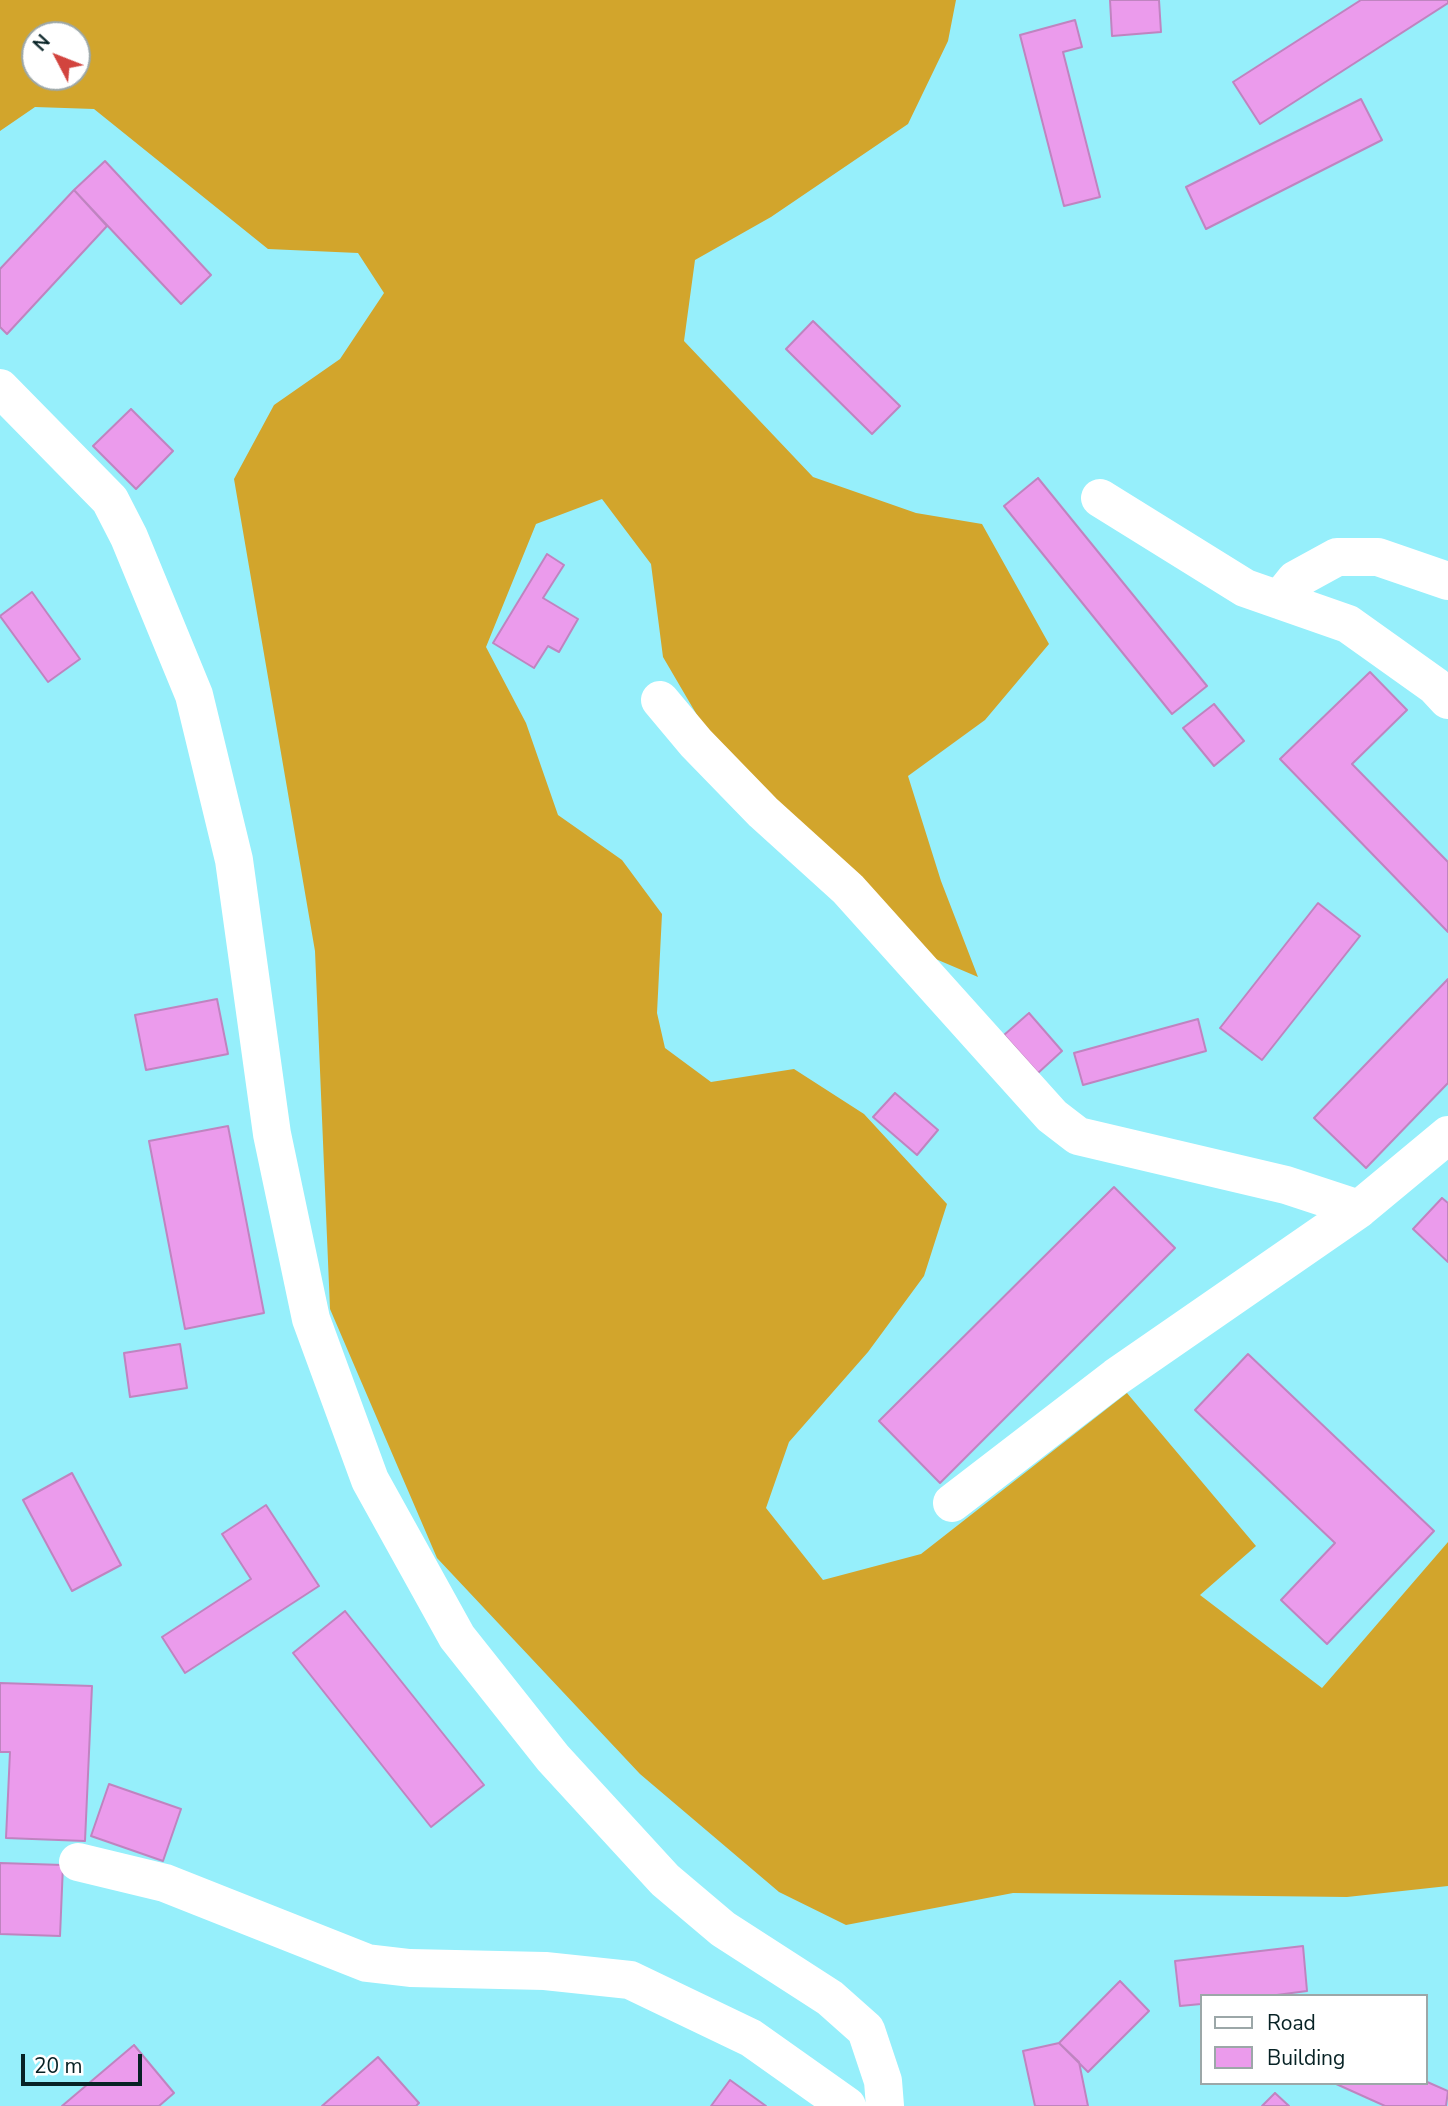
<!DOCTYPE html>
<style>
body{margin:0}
#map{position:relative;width:1448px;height:2106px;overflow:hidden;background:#96effb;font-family:"Nunito Sans",sans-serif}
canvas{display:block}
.legend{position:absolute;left:1200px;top:1994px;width:228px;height:91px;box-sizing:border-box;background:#fff;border:2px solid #9ca7a8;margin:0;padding:9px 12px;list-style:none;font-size:21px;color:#072225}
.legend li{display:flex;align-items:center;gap:14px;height:35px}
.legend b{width:35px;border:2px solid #9ca7a8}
.north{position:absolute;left:21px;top:21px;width:70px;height:70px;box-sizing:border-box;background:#fff;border:2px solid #9ca7a8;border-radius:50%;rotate:312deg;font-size:19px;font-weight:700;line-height:28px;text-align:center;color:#072225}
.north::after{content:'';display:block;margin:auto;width:24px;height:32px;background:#d2443e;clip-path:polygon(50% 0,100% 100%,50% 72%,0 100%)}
.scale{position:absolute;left:21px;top:2054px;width:121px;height:32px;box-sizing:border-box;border:4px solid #072225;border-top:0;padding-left:9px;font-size:21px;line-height:24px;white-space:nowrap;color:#072225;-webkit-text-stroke:5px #fff;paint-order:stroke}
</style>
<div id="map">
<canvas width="1448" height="2106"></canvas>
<ul class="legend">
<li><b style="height:9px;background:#fff"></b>Road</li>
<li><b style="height:19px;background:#eb9bec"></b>Building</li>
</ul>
<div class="north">N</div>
<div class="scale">20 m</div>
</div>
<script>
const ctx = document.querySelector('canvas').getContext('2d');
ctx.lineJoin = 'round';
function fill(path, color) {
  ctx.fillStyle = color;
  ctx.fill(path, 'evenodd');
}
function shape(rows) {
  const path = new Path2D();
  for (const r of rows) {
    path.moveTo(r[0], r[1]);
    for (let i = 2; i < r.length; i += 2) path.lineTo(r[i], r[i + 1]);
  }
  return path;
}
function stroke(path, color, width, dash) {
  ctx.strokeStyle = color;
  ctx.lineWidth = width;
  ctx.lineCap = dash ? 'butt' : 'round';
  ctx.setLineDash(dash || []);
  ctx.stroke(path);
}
fill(shape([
 [0,0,956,0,948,41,908,124,771,217,695,260,684,341,813,477,916,513,982,524,1049,644,985,720,908,776,941,881,978,977,931,957,711,739,663,657,651,564,602,499,536,524,486,647,526,723,558,815,622,860,662,914,657,1013,665,1048,711,1082,794,1069,864,1114,947,1204,924,1276,868,1352,789,1442,766,1508,823,1580,921,1554,1127,1393,1256,1546,1200,1595,1322,1688,1448,1542,1448,1886,1347,1897,1013,1893,846,1925,779,1892,640,1774,437,1558,330,1309,315,951,234,479,274,405,340,359,384,293,358,253,268,249,94,109,35,107,0,131],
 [35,35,77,35,77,77,35,77]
]), '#d2a52c');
const building = shape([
 [1110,0,1159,0,1161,32,1112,36,1110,0],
 [1361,0,1448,0,1448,3,1260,124,1233,82,1361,0],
 [1075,20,1082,47,1063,52,1100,197,1064,206,1020,35,1075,20],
 [1361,99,1382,140,1206,229,1186,187,1361,99],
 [105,161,211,275,181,304,74,190,105,161],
 [74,190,107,226,7,334,0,327,0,269,74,190],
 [813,321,900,406,872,434,786,349,813,321],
 [131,409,173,451,136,489,93,446,131,409],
 [1038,478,1207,686,1172,714,1004,506,1038,478],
 [547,554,564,565,543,598,578,619,559,652,548,646,534,668,493,643,547,554],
 [32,592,80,659,48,682,0,616,32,592],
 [1370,672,1407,710,1352,764,1448,862,1448,932,1280,759,1370,672],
 [1214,704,1244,741,1214,766,1183,728,1214,704],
 [1318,903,1360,936,1262,1060,1220,1028,1318,903],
 [1448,979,1448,1083,1366,1168,1314,1118,1448,979],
 [217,999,228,1054,146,1070,135,1015,217,999],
 [1029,1013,1062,1051,1038,1073,1004,1035,1029,1013],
 [1198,1019,1206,1051,1083,1085,1074,1053,1198,1019],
 [895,1093,938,1130,917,1155,873,1117,895,1093],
 [228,1126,264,1313,185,1329,149,1141,228,1126],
 [1114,1187,1175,1248,940,1483,879,1421,1114,1187],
 [1442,1198,1448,1203,1448,1262,1413,1229,1442,1198],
 [180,1344,187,1388,130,1397,124,1353,180,1344],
 [1248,1354,1434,1531,1327,1644,1281,1600,1335,1543,1195,1410,1248,1354],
 [72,1473,121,1565,72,1591,23,1500,72,1473],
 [266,1505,319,1586,185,1673,162,1637,251,1579,222,1534,266,1505],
 [345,1611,484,1785,431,1827,293,1653,345,1611],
 [0,1683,92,1686,85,1841,6,1838,10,1752,0,1752,0,1683],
 [109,1784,181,1809,163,1861,91,1836,109,1784],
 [0,1863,63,1865,60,1936,0,1934,0,1863],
 [1303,1946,1307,1991,1269,1996,1201,1996,1201,2004,1180,2006,1175,1961,1303,1946],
 [1120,1981,1149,2011,1088,2072,1059,2043,1120,1981],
 [1059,2043,1079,2062,1088,2106,1035,2106,1023,2051,1059,2043],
 [134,2045,174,2093,159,2106,62,2106,134,2045],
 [378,2057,419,2103,416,2106,322,2106,378,2057],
 [730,2080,766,2106,711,2106,730,2080],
 [1425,2081,1448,2091,1446,2106,1385,2106,1334,2083,1425,2083,1425,2081],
 [1275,2093,1289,2106,1262,2106,1275,2093]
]);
fill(building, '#eb9bec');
stroke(building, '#bf84c0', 2);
stroke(shape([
 [0,388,110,500,129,537,194,695,234,860,272,1134,311,1319,370,1480,457,1637,553,1758,665,1880,723,1929,830,1998,866,2030,883,2081,885,2106],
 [1100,498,1245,588,1348,624,1435,686,1448,700],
 [1279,600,1295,580,1337,557,1378,557,1448,581],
 [660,700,696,743,763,812,848,889,1052,1116,1078,1136,1286,1185,1359,1209],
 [952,1503,1116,1377,1359,1209,1448,1135],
 [78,1862,165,1883,367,1963,410,1968,545,1971,630,1980,751,2038,847,2106]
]), '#fff', 38);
</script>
